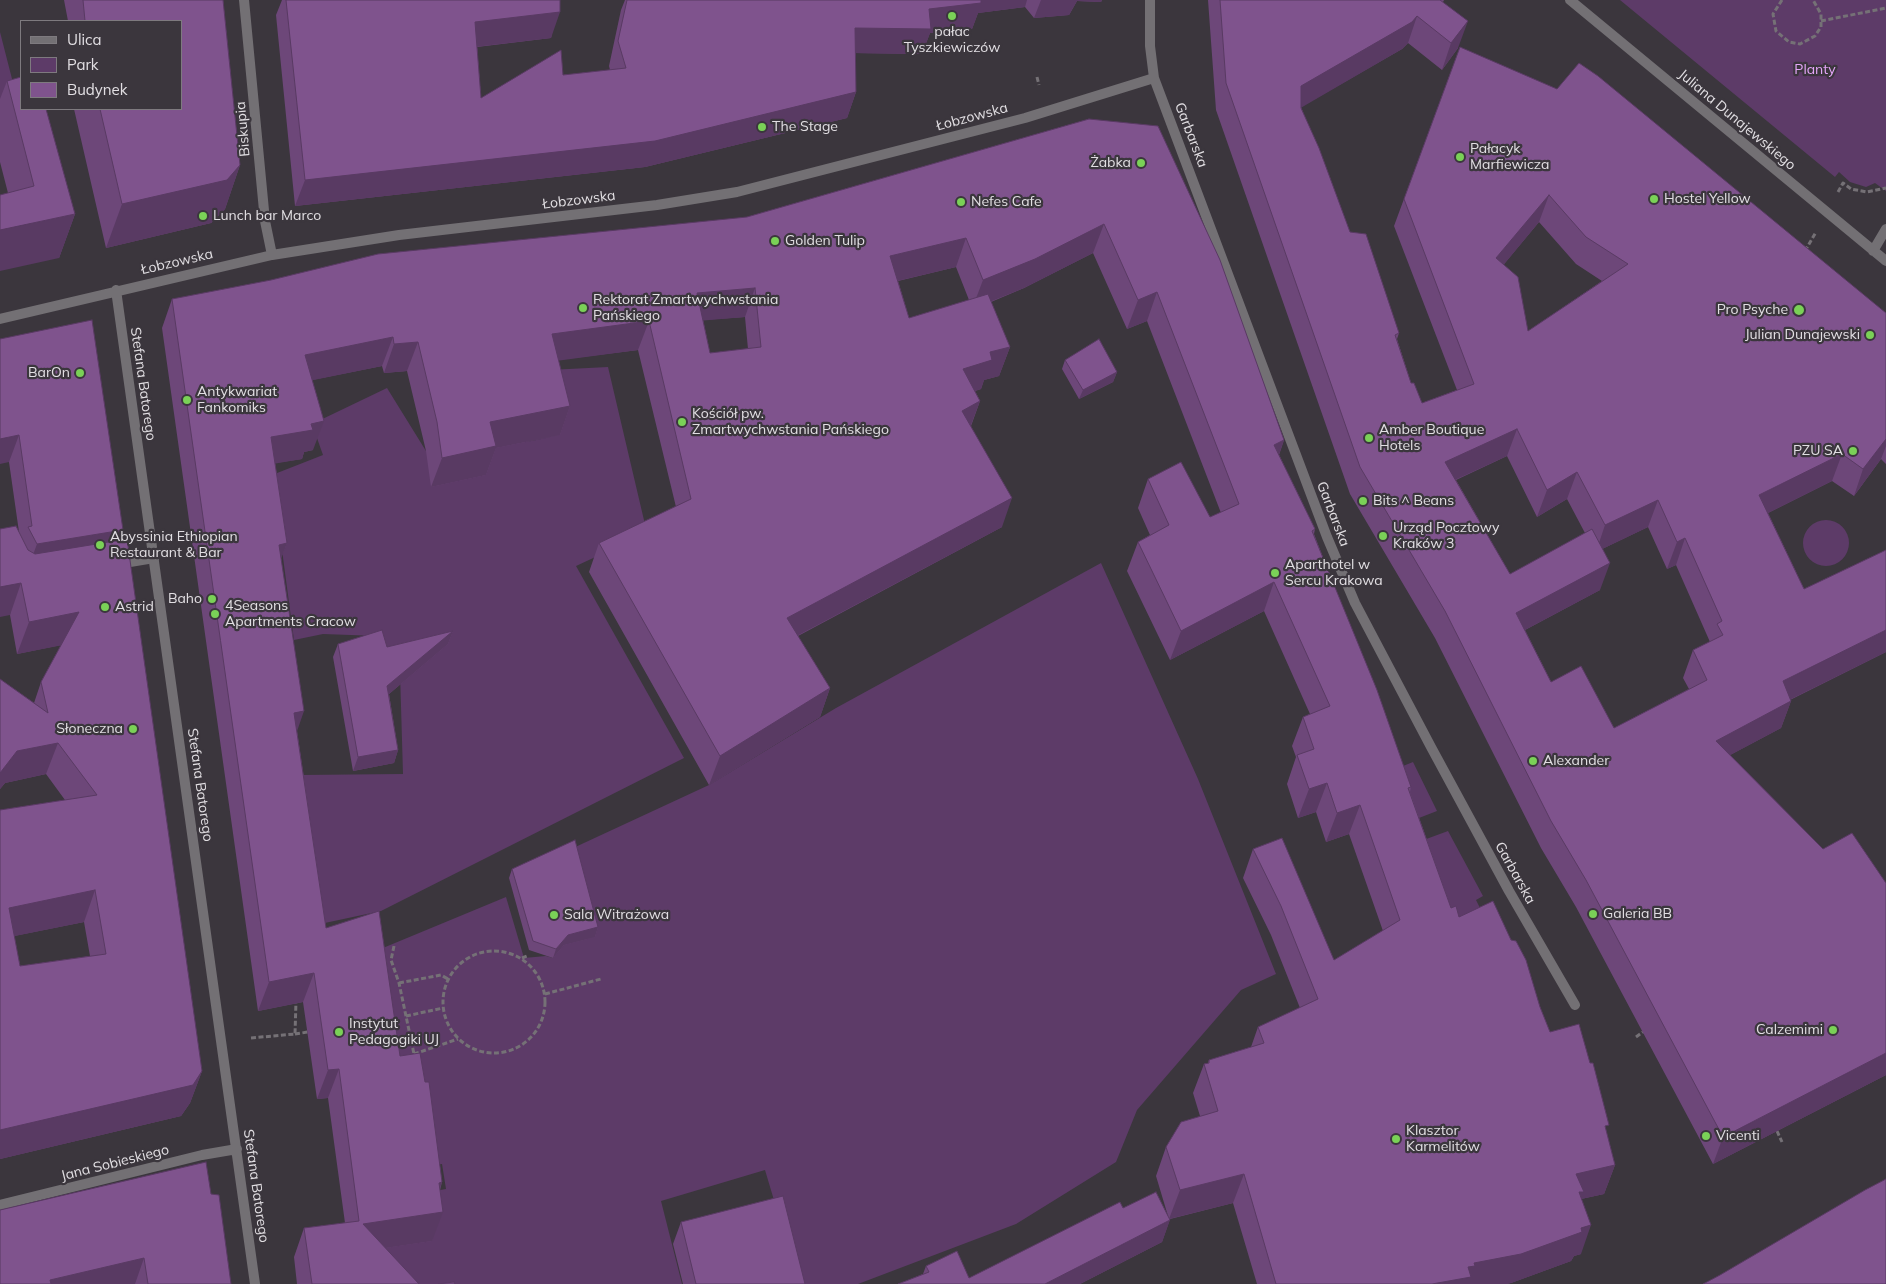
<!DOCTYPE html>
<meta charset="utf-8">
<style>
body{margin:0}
#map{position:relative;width:1886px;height:1284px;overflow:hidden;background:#3b363d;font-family:Mulish,sans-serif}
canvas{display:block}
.legend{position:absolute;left:20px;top:20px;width:162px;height:90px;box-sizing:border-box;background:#3b363d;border:1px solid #7e7a7f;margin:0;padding:6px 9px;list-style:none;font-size:15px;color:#e2dfe3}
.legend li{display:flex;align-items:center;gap:10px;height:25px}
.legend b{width:25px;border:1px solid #7e7a7f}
</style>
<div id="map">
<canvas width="1886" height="1284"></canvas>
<ul class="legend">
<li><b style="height:6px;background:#737074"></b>Ulica</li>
<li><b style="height:14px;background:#5d3b68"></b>Park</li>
<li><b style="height:14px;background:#7f538d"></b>Budynek</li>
</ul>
</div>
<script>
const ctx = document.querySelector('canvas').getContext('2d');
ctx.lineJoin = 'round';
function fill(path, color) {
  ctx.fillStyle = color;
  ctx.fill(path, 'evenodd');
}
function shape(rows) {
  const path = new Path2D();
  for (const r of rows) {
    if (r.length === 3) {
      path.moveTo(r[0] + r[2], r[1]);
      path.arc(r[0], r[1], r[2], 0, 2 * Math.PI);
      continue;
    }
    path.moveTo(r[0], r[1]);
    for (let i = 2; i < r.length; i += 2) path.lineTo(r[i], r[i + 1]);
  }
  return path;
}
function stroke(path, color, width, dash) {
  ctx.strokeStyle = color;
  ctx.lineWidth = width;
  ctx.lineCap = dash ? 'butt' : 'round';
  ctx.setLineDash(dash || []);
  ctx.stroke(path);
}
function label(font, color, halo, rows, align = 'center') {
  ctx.font = font + ' Mulish,sans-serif';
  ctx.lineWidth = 4.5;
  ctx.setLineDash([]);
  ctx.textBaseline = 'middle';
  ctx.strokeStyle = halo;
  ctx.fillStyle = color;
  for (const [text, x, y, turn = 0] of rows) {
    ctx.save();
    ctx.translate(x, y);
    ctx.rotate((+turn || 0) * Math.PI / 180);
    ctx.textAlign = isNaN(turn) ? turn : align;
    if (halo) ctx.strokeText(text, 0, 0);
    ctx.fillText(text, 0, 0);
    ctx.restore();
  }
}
fill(shape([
 [1620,0,1886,0,1886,191,1875,183,1866,187,1850,182,1839,172,1835,177],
 [0,32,21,114,0,120],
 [608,367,647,533,576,566,684,758,381,911,320,924,299,775,403,774,400,672,378,636,323,634,294,640,272,475,323,455,312,424,387,388,426,451,531,441,559,435,549,370],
 [1826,543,23],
 [1101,563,1198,779,1276,974,1241,990,1137,1110,1116,1162,1016,1224,858,1284,799,1284,765,1170,661,1201,682,1284,372,1284,367,1251,429,1192,446,1189,442,1164,425,1166,385,1086,366,955,506,897,524,958,546,956,553,958,558,946,594,937,571,849,709,785,836,708],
 [1413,762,1437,811,1406,823,1388,772],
 [1448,831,1483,896,1476,900,1488,924,1451,942,1410,845]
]), '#5d3b68');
stroke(shape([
 [1782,0,1773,14,1776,31,1789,42,1800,44,1815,36,1821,27,1821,14,1813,0],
 [1821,21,1886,8],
 [1037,77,1039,85],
 [1838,192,1843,183,1851,189,1867,192,1886,188],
 [1805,251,1816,232],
 [394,946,391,960,399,983,414,1054],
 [494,1002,51],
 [522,958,527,956],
 [399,983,441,975,448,979],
 [545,994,601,979],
 [406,1016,443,1008],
 [295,1034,308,1032],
 [1636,1037,1643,1032],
 [251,1038,295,1034,296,1001],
 [414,1054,458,1039],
 [1777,1131,1782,1142]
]), '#757176', 3, [5, 2.5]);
stroke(shape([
 [118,564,154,558]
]), '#737074', 10);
stroke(shape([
 [244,0,265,221,272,255],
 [1150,0,1150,46,1154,78,1327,537,1355,603,1431,747,1509,891,1575,1005],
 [1570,0,1886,261],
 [1873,251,1886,229],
 [116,290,255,1284],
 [0,319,272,255,399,235,657,205,737,192,1025,118,1154,78],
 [0,1205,202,1155,237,1149]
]), '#737074', 10);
fill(shape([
 [64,0,223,0,240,165,225,209,211,223,106,248,74,109,181,109,181,21,68,21],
 [282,0,560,0,551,38,477,47,481,98,563,75,610,70,609,66,621,10,625,0,1102,0,1101,2,1077,1,1069,15,1034,18,1025,7,978,13,972,29,930,33,922,54,856,53,856,92,847,118,645,167,295,206,276,15],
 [1208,0,1444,0,1443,2,1458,48,1442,70,1408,43,1402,49,1301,107,1350,232,1399,333,1397,339,1411,383,1422,403,1457,390,1394,226,1460,47,1886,313,1886,464,1881,459,1854,496,1832,481,1768,513,1804,589,1886,550,1886,652,1790,700,1791,701,1781,728,1730,755,1823,849,1886,883,1886,1075,1713,1164,1576,907,1541,848,1435,638,1350,494,1216,110],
 [1539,222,1576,264,1602,281,1528,331,1504,264],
 [1507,456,1537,517,1567,499,1585,533,1510,574,1456,480],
 [1648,527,1667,569,1676,565,1710,642,1693,650,1683,678,1689,689,1614,728,1551,682,1525,630,1600,590,1602,549],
 [7,81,75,214,59,258,8,193,0,162,0,99],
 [1089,119,1284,440,1279,455,1315,529,1314,534,1411,787,1410,792,1451,908,1459,917,1540,1007,1550,1032,1606,1131,1615,1165,1604,1194,1581,1199,1581,1254,1574,1256,1571,1261,1511,1283,1506,1284,1257,1284,1233,1203,1170,1219,1162,1242,1080,1284,898,1284,923,1274,926,1266,969,1278,1123,1208,1168,1216,1156,1176,1166,1147,1200,1116,1193,1093,1204,1064,1208,1063,1209,1060,1251,1047,1258,1027,1300,1008,1271,935,1243,878,1253,849,1334,960,1383,931,1349,834,1326,842,1316,812,1298,818,1287,784,1296,757,1292,746,1303,717,1310,714,1264,611,1170,660,1127,571,1138,542,1150,535,1138,508,1148,479,1210,517,1221,513,1147,321,1127,329,1093,253,1024,288,991,302,1010,347,999,376,984,380,981,389,975,391,980,401,971,426,1002,527,798,636,830,688,820,717,709,785,589,572,599,543,676,507,638,350,558,360,570,406,560,435,496,448,486,475,431,487,426,451,407,371,384,373,382,366,312,380,313,450,304,452,302,459,275,463,287,543,281,558,297,731,326,928,400,1056,425,1082,442,1182,440,1190,432,1241,385,1248,419,1284,297,1284,294,1257,304,1228,345,1223,328,1098,317,1099,303,1002,258,1011,162,328,172,299,747,217],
 [956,267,969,300,909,318,898,281],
 [745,317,748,349,710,353,703,320],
 [0,339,123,530,120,541,202,1071,190,1103,181,1116,0,1159,0,810,65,800,46,774,5,783,0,789,0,679,34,703,41,682,61,645,17,654,10,615,19,532,9,462],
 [84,922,90,956,20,966,14,936],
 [1065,360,1117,372,1113,382,1079,399,1062,369],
 [453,631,448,644,389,694,398,750,394,763,353,771,333,657,338,644,387,647],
 [512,869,598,927,595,937,564,945,553,958,529,950,509,878],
 [211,1194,231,1284,0,1284],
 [681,1222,805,1284,683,1284,673,1244]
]), '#6d4779');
fill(shape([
 [975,0,1027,0,1025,7,978,13,972,29,930,33,922,54,846,53,855,28,929,9],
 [1041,0,1102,0,1101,2,1077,1,1069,15,1034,18],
 [560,12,551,38,466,48,475,22],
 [1417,16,1408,43,1402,49,1292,113,1301,86],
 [1468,21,1458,48,1442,70,1451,43],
 [856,92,847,118,645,167,295,206,305,180],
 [240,165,225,209,211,223,106,248,122,204],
 [1549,195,1539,222,1487,285,1496,258],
 [75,214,59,258,0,271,0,230],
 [1104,224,1093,253,1024,288,972,309,983,280],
 [966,238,956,267,880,285,890,256],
 [755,288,745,317,686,322,697,293],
 [1157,292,1147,321,1127,329,1138,300],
 [649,321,638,350,541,363,552,334],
 [393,337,382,366,294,384,305,355],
 [418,342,407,371,384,373,394,344],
 [1010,347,999,376,984,380,981,389,953,398,963,369,990,352],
 [1117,372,1113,382,1079,399,1083,390],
 [980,401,969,430,962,411],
 [570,406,560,435,496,448,486,475,431,487,442,458,490,422],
 [324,421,313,450,304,452,302,459,261,466,271,437],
 [1517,429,1507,456,1435,489,1445,462],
 [19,435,9,462,0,464,0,439],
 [1886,439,1886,446,1881,459,1854,496,1863,469],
 [1284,440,1274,469,1274,445],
 [1842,454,1832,481,1750,522,1759,495],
 [1577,472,1567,499,1537,517,1547,490],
 [1012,498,1002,527,776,647,787,618],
 [1658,500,1648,527,1596,552,1605,525],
 [123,530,113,558,27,571,37,544],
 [1685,538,1676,565,1667,569,1677,542],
 [287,543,276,572,279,545],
 [1610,563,1600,590,1506,640,1516,613],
 [1274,582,1264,611,1170,660,1181,631],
 [21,583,10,615,0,617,0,587],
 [79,612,68,644,17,654,29,622],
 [1886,630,1886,652,1773,708,1783,681],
 [453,631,448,644,382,700,387,686],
 [830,688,820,717,709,785,720,756],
 [1791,701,1781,728,1706,768,1716,741],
 [304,711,294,740,294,713],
 [58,743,46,774,5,783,0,789,0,773,17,751],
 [398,750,394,763,353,771,358,757],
 [1327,783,1316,812,1298,818,1309,789],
 [1360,805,1349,834,1326,842,1337,813],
 [95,890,84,922,0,939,9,908],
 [598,927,595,937,564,945,553,958,556,949,568,935],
 [314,973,303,1002,258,1011,269,982],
 [1886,1053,1886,1075,1713,1164,1723,1137],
 [339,1069,328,1098,317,1099,328,1070],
 [202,1071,190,1103,181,1116,0,1159,0,1130],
 [1615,1165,1604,1194,1581,1199,1573,1221,1576,1174],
 [1244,1174,1233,1203,1169,1219,1180,1190],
 [442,1182,432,1211,439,1183],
 [443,1212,432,1241,352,1253,363,1224],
 [1170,1220,1162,1242,1080,1284,1045,1284],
 [1591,1225,1581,1254,1574,1256,1571,1261,1511,1283,1506,1284,1431,1284,1468,1267,1474,1263],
 [144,1258,135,1284,49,1284,50,1280]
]), '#593a63');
const building = shape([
 [83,0,223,0,240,165,227,180,122,204,100,109,181,109,181,21,85,21,83,0],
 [286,0,560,0,560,12,475,22,481,98,561,50,563,75,626,68,618,41,627,0,981,0,981,3,929,9,931,29,855,28,856,92,655,141,305,180,286,0],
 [1220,0,1440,0,1468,21,1451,43,1417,16,1412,22,1301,86,1301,108,1319,148,1350,232,1366,234,1399,333,1395,335,1411,383,1414,383,1422,403,1474,384,1404,199,1460,47,1557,89,1579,63,1598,76,1886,313,1886,439,1863,469,1842,454,1759,495,1804,589,1886,550,1886,630,1783,681,1791,701,1716,741,1823,849,1852,833,1886,883,1886,1053,1723,1137,1586,880,1551,821,1445,611,1360,467,1226,83,1220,0],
 [1549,195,1586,237,1628,264,1528,331,1518,277,1496,258,1549,195],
 [1517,429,1547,490,1577,472,1605,525,1658,500,1677,542,1685,538,1722,621,1717,624,1723,635,1693,650,1707,680,1614,728,1581,666,1551,682,1516,613,1610,563,1592,529,1510,574,1445,462,1517,429],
 [21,77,21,109,46,109,75,214,0,230,0,195,34,186,7,81,21,77],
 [1089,119,1158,126,1220,260,1284,440,1274,445,1315,529,1312,531,1377,690,1411,787,1408,788,1451,908,1456,906,1459,917,1493,901,1511,940,1516,941,1526,960,1540,1007,1550,1032,1579,1024,1590,1063,1593,1063,1609,1125,1605,1126,1615,1165,1576,1174,1584,1192,1579,1192,1591,1225,1581,1228,1582,1232,1521,1254,1474,1263,1475,1266,1468,1267,1471,1277,1432,1284,1276,1284,1244,1174,1180,1190,1166,1147,1181,1122,1218,1111,1204,1064,1209,1063,1209,1060,1264,1043,1258,1027,1318,999,1281,906,1253,849,1282,838,1334,960,1400,920,1360,805,1337,813,1327,783,1309,789,1297,755,1314,749,1303,717,1330,706,1274,582,1181,631,1138,542,1169,525,1148,479,1181,462,1210,517,1239,504,1157,292,1138,300,1104,224,1035,259,983,280,966,238,890,256,909,318,988,294,1010,347,990,352,992,360,963,369,980,401,962,411,1012,498,787,618,830,688,720,756,599,543,691,499,649,321,552,334,570,406,490,422,496,446,442,458,437,422,418,342,394,344,393,337,305,355,324,421,311,424,313,430,271,437,287,543,279,545,304,711,294,713,326,928,379,911,400,1056,420,1053,425,1082,429,1082,442,1182,439,1183,443,1212,363,1224,419,1284,312,1284,304,1228,359,1221,339,1069,328,1070,314,973,269,982,172,299,271,280,378,254,747,217,1089,119],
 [755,288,761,347,710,353,697,293,755,288],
 [92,320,123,530,37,544,28,527,32,526,19,435,0,439,0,339,92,320],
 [1099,339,1117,372,1083,390,1065,360,1099,339],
 [16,526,28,550,35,554,127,539,202,1071,193,1085,0,1130,0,810,97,795,58,743,17,751,0,773,0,679,48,713,41,682,79,612,29,622,21,583,0,587,0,529,16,526],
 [95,890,106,954,20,966,9,908,95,890],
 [382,630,387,647,453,631,387,686,398,750,358,757,338,644,382,630],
 [575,840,598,927,568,935,556,949,533,941,512,869,575,840],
 [206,1162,211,1194,219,1195,231,1284,148,1284,144,1258,50,1280,51,1284,0,1284,0,1210,206,1162],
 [1886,1179,1886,1284,1703,1284,1720,1275,1865,1190,1886,1179],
 [1156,1192,1170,1220,1045,1284,898,1284,929,1272,926,1266,957,1251,969,1278,1120,1202,1123,1208,1156,1192],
 [783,1196,805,1284,696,1284,681,1222,783,1196],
 [454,1282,455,1284,438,1284,454,1282]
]);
fill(building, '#7f538d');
stroke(building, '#593a63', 1);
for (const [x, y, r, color] of [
 [952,16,5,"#7ad157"],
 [762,127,5,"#7ad157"],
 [1460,157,5,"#7ad157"],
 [1141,163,5,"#7ad157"],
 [1654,199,5,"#7ad157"],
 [961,202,5,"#7ad157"],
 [203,216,5,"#7ad157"],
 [775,241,5,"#7ad157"],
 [583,308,5,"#7ad157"],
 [1799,310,6,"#7ad157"],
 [1870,335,5,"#7ad157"],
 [80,373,5,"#7ad157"],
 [187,400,5,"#7ad157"],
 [682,422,5,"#7ad157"],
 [1369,438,5,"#7ad157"],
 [1853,451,5,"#7ad157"],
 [1363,501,5,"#7ad157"],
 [1383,536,5,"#7ad157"],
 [100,545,5,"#7ad157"],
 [1275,573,5,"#7ad157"],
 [212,599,5,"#7ad157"],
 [105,607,5,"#7ad157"],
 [215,614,5,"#7ad157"],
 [133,729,5,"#7ad157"],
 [1533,761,5,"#7ad157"],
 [1593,914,5,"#7ad157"],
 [554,915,5,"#7ad157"],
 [1833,1030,5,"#7ad157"],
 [339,1032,5,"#7ad157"],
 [1706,1136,5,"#7ad157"],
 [1396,1139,5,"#7ad157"]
]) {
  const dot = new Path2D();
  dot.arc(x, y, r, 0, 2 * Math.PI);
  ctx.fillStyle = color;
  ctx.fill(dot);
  stroke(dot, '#3b363d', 2);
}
label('14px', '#e2dfe3', '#3b363d', [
 ["pałac",952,32,"center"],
 ["Tyszkiewiczów",952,48,"center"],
 ["The Stage",772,127],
 ["Pałacyk",1470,149],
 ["Marfiewicza",1470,165],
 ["Żabka",1131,163,"right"],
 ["Hostel Yellow",1664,199],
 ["Nefes Cafe",971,202],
 ["Lunch bar Marco",213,216],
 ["Golden Tulip",785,241],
 ["Rektorat Zmartwychwstania",593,300],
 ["Pańskiego",593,316],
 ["Pro Psyche",1788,310,"right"],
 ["Julian Dunajewski",1860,335,"right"],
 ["BarOn",70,373,"right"],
 ["Antykwariat",197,392],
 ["Fankomiks",197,408],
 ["Kościół pw.",692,414],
 ["Zmartwychwstania Pańskiego",692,430],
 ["Amber Boutique",1379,430],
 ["Hotels",1379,446],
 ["PZU SA",1843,451,"right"],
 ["Bits ^ Beans",1373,501],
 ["Urząd Pocztowy",1393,528],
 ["Kraków 3",1393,544],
 ["Abyssinia Ethiopian",110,537],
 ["Restaurant & Bar",110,553],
 ["Aparthotel w",1285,565],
 ["Sercu Krakowa",1285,581],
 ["Baho",202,599,"right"],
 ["4Seasons",225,606],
 ["Apartments Cracow",225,622],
 ["Astrid",115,607],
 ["Słoneczna",123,729,"right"],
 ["Alexander",1543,761],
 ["Galeria BB",1603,914],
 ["Sala Witrażowa",564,915],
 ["Instytut",349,1024],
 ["Pedagogiki UJ",349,1040],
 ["Calzemimi",1823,1030,"right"],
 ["Klasztor",1406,1131],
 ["Karmelitów",1406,1147],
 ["Vicenti",1716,1136]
], 'left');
label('14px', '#e5a6f9', '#3b363d', [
 ["Planty",1815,70]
]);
label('14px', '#e2dfe3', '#3b363d', [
 ["Łobzowska",972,117,-15],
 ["Juliana Dunajewskiego",1737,120,40],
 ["Biskupia",243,129,-95],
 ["Garbarska",1191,135,69],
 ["Łobzowska",579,200,-7],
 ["Łobzowska",177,262,-13],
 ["Stefana Batorego",143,384,82],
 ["Garbarska",1333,514,69],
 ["Stefana Batorego",200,785,82],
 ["Garbarska",1515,873,61],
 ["Jana Sobieskiego",115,1163,-14],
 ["Stefana Batorego",256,1186,82]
]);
</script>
